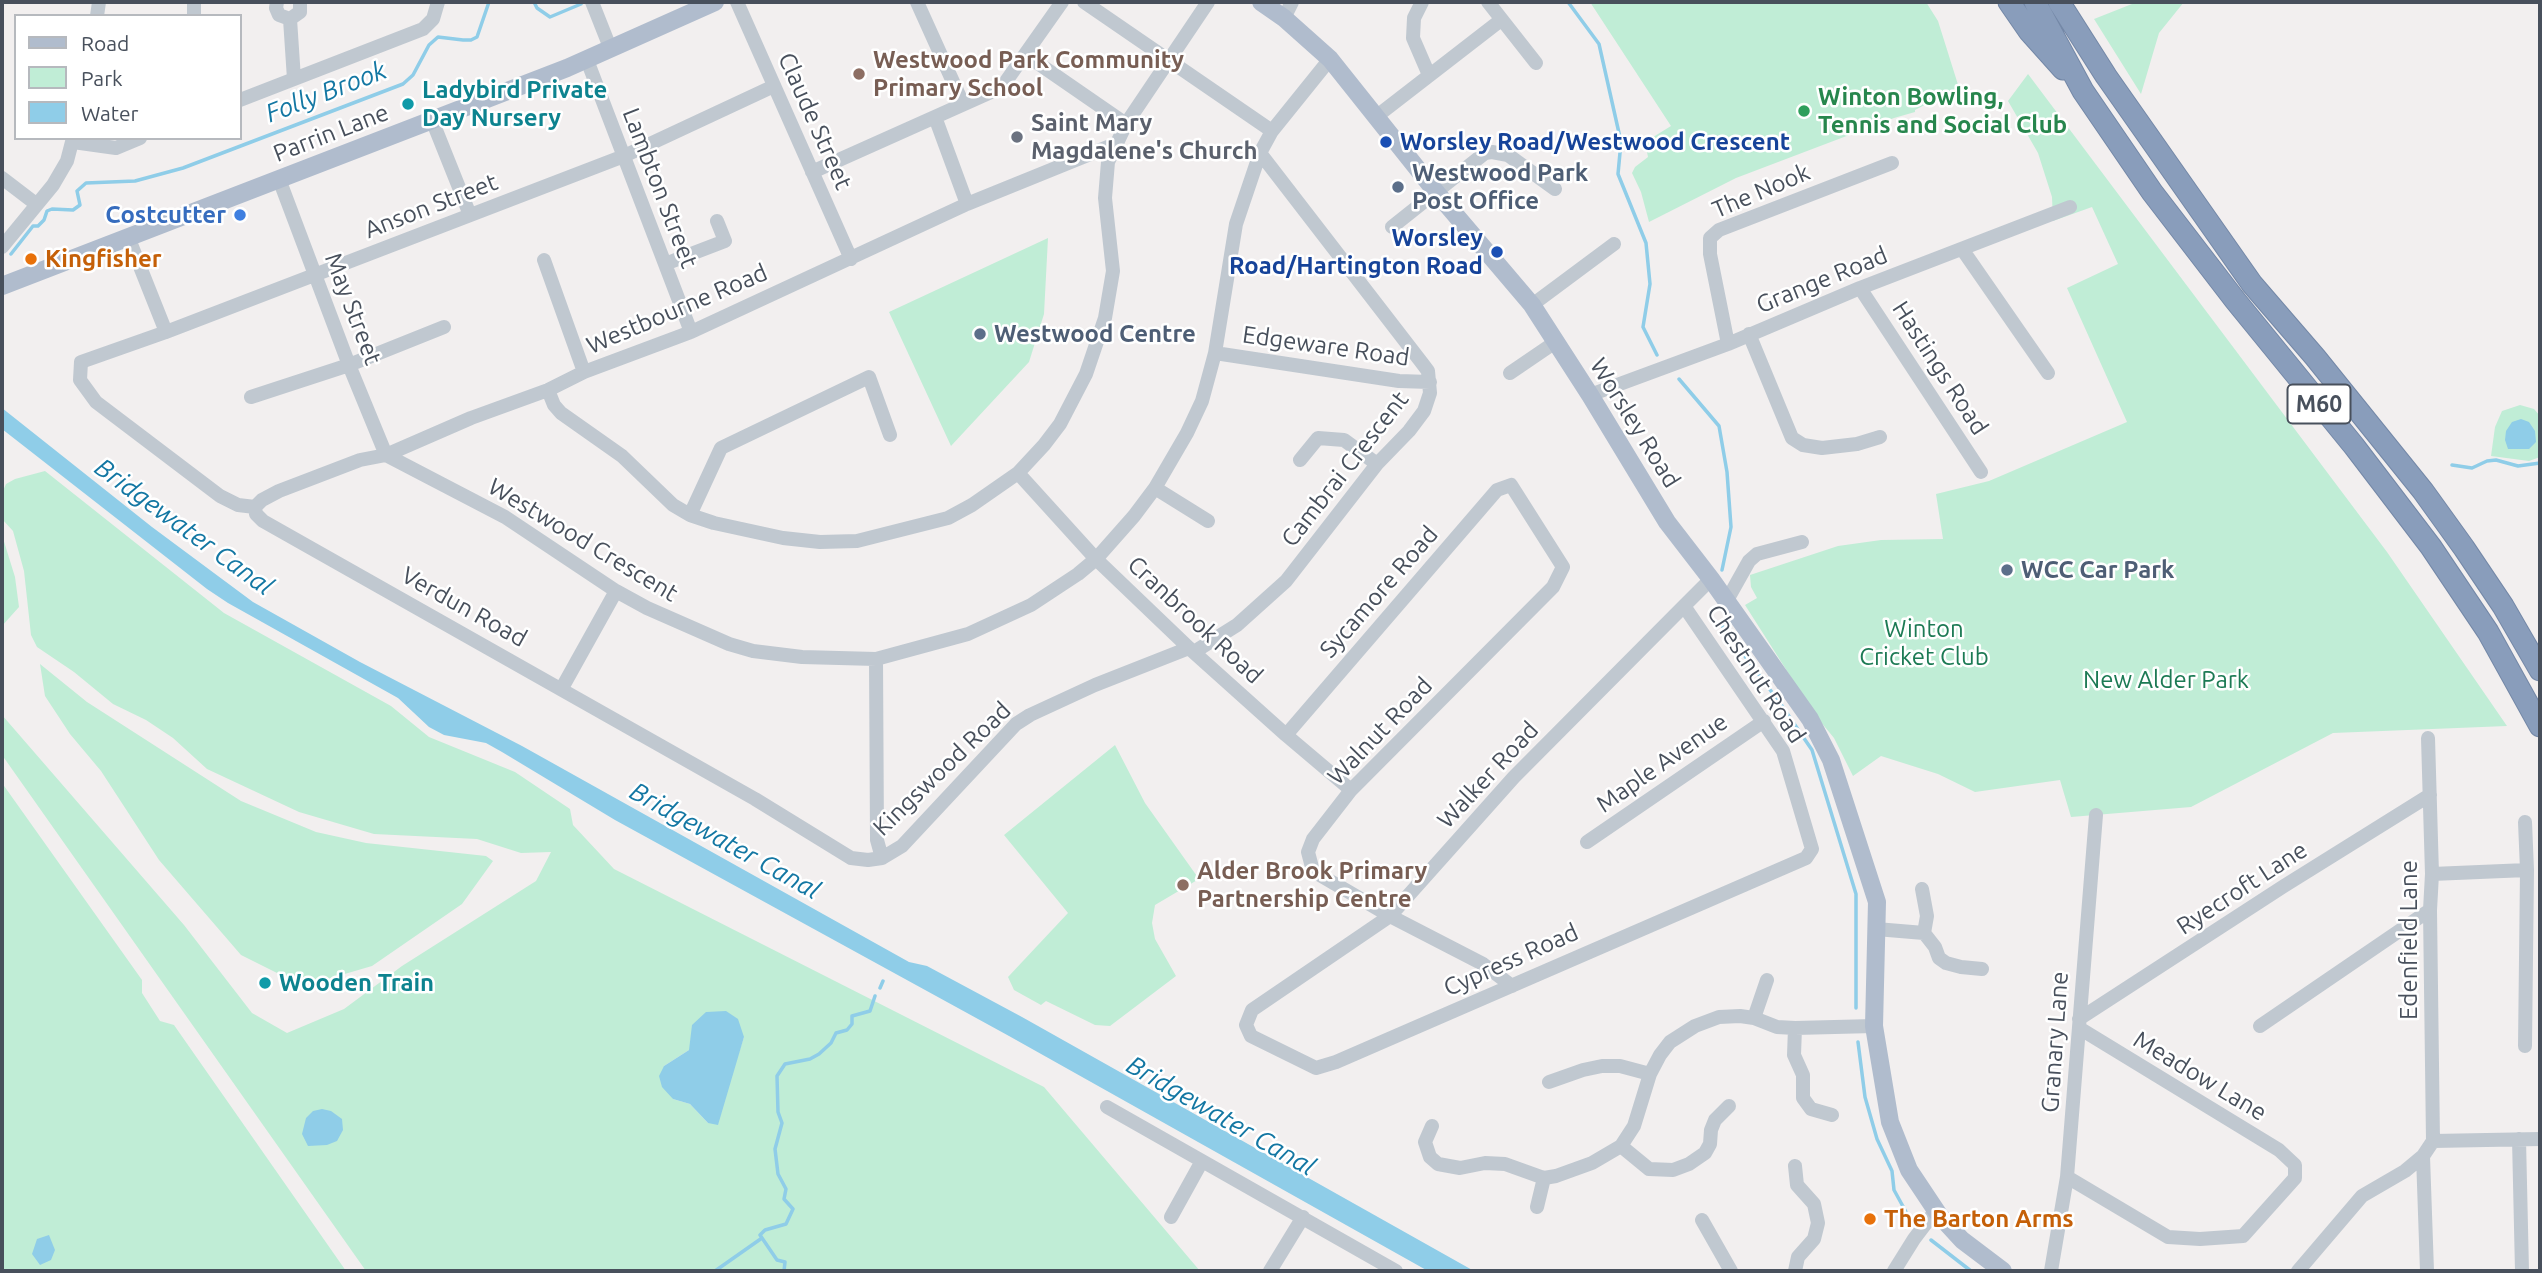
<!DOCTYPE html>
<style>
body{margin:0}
#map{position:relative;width:2542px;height:1273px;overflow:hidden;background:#f2efef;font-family:Ubuntu,sans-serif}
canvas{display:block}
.frame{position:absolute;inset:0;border:4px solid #48505c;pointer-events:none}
.legend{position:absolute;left:14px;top:14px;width:228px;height:126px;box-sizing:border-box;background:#fff;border:2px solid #b6b9be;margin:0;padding:9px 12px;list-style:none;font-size:21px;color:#48505c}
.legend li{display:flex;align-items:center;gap:14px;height:35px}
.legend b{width:35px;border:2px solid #b6b9be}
</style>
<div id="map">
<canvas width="2542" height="1273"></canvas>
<div class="frame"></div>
<ul class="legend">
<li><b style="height:9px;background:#b0bccd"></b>Road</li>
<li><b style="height:19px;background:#c0edd6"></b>Park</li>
<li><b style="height:19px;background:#8fcde8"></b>Water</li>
</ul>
</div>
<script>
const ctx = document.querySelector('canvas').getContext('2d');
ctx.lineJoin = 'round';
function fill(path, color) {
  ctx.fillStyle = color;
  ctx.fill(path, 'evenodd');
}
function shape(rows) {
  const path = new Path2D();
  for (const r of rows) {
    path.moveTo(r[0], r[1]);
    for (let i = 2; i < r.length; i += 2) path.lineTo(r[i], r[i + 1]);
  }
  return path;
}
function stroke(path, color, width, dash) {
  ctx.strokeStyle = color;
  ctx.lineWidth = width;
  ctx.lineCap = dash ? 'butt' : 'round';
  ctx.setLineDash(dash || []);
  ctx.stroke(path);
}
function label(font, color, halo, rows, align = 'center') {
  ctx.font = font + ' Ubuntu,sans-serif';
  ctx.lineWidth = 5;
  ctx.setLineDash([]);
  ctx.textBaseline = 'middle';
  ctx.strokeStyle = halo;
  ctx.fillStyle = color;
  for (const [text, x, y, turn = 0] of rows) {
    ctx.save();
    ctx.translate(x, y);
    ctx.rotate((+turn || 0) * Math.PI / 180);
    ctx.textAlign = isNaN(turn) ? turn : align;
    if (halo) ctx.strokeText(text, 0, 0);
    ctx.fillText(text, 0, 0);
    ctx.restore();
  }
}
fill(shape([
 [1590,2,1926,2,1938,21,1960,91,1936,99,1915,110,1915,112,1894,118,1736,178,1649,222,1641,192,1632,173,1635,167,1648,157,1645,142,1671,126],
 [2137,2,2184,2,2159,33,2141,94,2094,19],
 [2028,74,2387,552,2507,726,2333,733,2191,807,2071,817,2060,780,1975,792,1938,774,1881,756,1853,776,1834,738,1815,715,1745,605,1757,598,1751,587,1750,575,1838,546,1881,540,1943,539,1936,494,1989,481,2127,422,2067,288,2118,264,2092,207,2053,221,2052,197,2038,153,2008,101],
 [1048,238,1044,314,1029,362,951,446,889,312],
 [2520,405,2534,409,2540,416,2540,457,2529,461,2491,456,2495,427,2502,411],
 [45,471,224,613,391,706,429,737,515,772,570,809,573,825,614,869,1044,1087,1200,1271,366,1271,2,755,2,715,184,925,252,1013,287,1033,344,1009,402,966,536,881,551,852,521,853,477,839,374,834,299,812,207,769,173,738,146,720,113,704,74,672,37,647,31,635,24,571,13,531,2,519,2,493,6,484,15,479],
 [744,1037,731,1076,708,1123,690,1104,673,1099,664,1066,689,1050],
 [2,535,15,577,19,607,2,626],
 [40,664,87,702,241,801,316,832,366,843,486,856,493,861,462,904,372,966,324,980,285,977,241,955,159,860,101,771,70,734,45,696],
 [1115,745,1145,803,1199,879,1155,905,1152,923,1155,939,1176,976,1110,1026,1095,1025,1046,1001,1041,1005,1014,990,1008,977,1068,913,1004,835],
 [2,783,142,980,142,993,160,1021,174,1025,346,1271,2,1271]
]), '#c0edd6');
fill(shape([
 [2,408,152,527,253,602,360,662,522,746,909,962,927,966,1022,1017,1474,1271,1428,1271,1009,1036,615,820,502,752,486,743,444,735,429,727,398,698,228,603,207,589,2,429],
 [2521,419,2529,422,2535,431,2536,442,2529,449,2508,449,2505,440,2506,431,2512,422],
 [726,1011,738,1019,744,1037,718,1125,708,1123,690,1104,673,1099,662,1087,659,1076,664,1066,689,1050,692,1025,706,1012],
 [322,1109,331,1111,342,1119,343,1130,337,1141,327,1145,308,1146,302,1134,306,1118,313,1111],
 [49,1235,55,1250,51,1260,40,1265,32,1254,37,1239]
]), '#8fcde8');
stroke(shape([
 [534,2,537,8,550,17,581,4],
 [1568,2,1599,44,1621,142,1618,174,1646,243,1650,284,1643,327,1657,355],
 [11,254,33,226,38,226,44,220,47,211,52,209,73,210,80,205,77,191,86,183,135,181,183,168,403,84,413,75,429,45,438,37,463,40,471,40,477,37,489,2],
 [1679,379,1719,426,1727,472,1731,527,1722,570],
 [2452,465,2472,468,2487,461,2496,460,2518,466,2540,463],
 [1720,623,1780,703,1812,750,1856,894,1856,1008],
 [880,988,883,981],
 [1858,1042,1865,1097,1877,1139,1892,1171,1894,1190,1911,1221],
 [1931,1240,1971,1271],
 [715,1271,762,1238],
 [784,1271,785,1262,777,1260,760,1235,765,1230,786,1224,793,1209,784,1199,786,1189,778,1174,775,1149,782,1123,778,1112,777,1076,785,1064,810,1059,819,1054,831,1043,836,1033,847,1030,852,1024,852,1016,870,1011,875,996]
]), '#8fcde8', 3.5);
const highway = shape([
 [2009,2,2029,31,2063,69],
 [2035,2,2083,91,2152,192,2235,300,2354,446,2431,547,2488,632,2540,726],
 [2059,2,2106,76,2252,284,2315,357,2423,491,2464,548,2503,606,2540,670]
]);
stroke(highway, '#7488a7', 23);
stroke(shape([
 [277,2,276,8,279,15,290,19,300,12,300,2],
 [592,2,611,50],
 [737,2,851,259],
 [917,2,963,104],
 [1084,2,1272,131],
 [1422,2,1414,18,1413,38,1429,75],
 [1488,2,1536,63],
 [97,16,99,2],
 [194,16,194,2],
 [1284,18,1292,2],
 [290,19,294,79],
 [1026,55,1126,124],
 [587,60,691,332],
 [240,100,423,29,433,19,438,2],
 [1377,116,1501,20],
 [935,117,967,204],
 [432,120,470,215],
 [73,142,116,148,140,138],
 [812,172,1002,87,1062,2],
 [2,178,36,204],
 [279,179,349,365,386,455],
 [1392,227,1485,153,1492,152,1508,155,1555,189],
 [129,239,166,332],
 [2,247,53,185,67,161,73,138],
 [1962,249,2048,373],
 [544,260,584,372],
 [665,264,725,241,717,221],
 [1860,288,1981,472],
 [1532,305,1614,244],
 [1749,334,1792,438,1803,445,1822,448,1857,444,1880,437],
 [1728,344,1710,254,1710,238,1719,230,1892,163],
 [1215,353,1399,381,1430,382],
 [1510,373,1554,343],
 [548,390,554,405,561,413,622,456,673,505,690,515,714,523,783,538,820,542,857,541,948,518,972,505,1018,473,1044,445,1060,424,1086,374,1105,318,1113,271,1105,198,1108,162,1126,124,1208,2],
 [1590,395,1728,344,1860,288,2070,207],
 [251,397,349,365,444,327],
 [386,455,505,517,616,591,647,608,729,644,753,651,802,657,876,659,968,634,1031,605,1078,574,1096,559,1134,516,1155,488,1187,433,1202,401,1215,353,1236,224,1260,153,1272,131,1330,59],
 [1300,460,1318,438,1344,440,1377,464],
 [1018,473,1096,559,1189,648,1286,735,1351,790],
 [1155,488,1208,521],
 [255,507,256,514,263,521,755,799,851,858,868,860,882,858,902,846,1016,724,1030,715,1095,685,1189,648],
 [255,507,238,505,220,496,96,402,80,380,81,362,166,332,624,156,774,86],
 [255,507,262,500,279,491,360,460,386,455,471,418,548,390,584,372,691,332,967,204,1115,144],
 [690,515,721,448,869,377,890,435],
 [1726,602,1749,561,1757,554,1802,542],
 [1684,606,1783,751,1812,849,1806,858,1336,1062,1316,1068,1251,1036,1246,1025,1252,1010,1390,916,1514,777,1684,606,1711,579],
 [1194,652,1237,625,1286,581,1377,464,1409,431,1424,411,1430,393,1428,371,1422,363,1260,153],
 [876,659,877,840,882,858],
 [562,688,616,591],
 [1286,735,1497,490,1511,485,1563,567,1553,587,1351,790,1313,839,1308,852,1313,871,1390,916,1483,964,1512,986],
 [2428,738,2432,874,2430,910,2433,1141],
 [2525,822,2527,870,2525,1046],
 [1587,842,1764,721],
 [2432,874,2527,870],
 [1922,889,1927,916,1924,933,1935,947,1939,958,1946,963,1961,967,1982,969],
 [1876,929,1924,933],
 [1754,1018,1767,980],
 [2079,1019,2284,886,2430,795],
 [2260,1026,2430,910],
 [1795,1028,1794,1055,1803,1075,1803,1098,1811,1109,1832,1115],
 [1549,1082,1583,1070,1602,1066,1620,1066,1650,1074],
 [1107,1107,1396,1271],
 [1432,1126,1425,1142,1430,1157,1438,1164,1460,1168,1485,1163,1505,1164,1544,1178,1556,1176,1592,1163,1621,1146,1634,1126,1650,1074,1660,1055,1670,1042,1695,1026,1719,1017,1740,1016,1754,1018,1777,1027,1795,1028,1874,1026],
 [2519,1139,2522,1271],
 [2433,1141,2540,1139],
 [1621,1146,1649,1169,1673,1170,1689,1164,1705,1153,1710,1144,1711,1130,1715,1120,1729,1106],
 [2423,1156,2427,1271],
 [2067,1177,2168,1237,2200,1239,2243,1236,2295,1178,2295,1165,2279,1150,2079,1028],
 [1537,1207,1544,1178],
 [1171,1217,1202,1161],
 [1702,1220,1731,1271],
 [1270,1271,1303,1217],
 [1795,1271,1798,1257,1814,1239,1818,1223,1814,1204,1797,1185,1795,1166],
 [1894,1271,1914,1239,1936,1210],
 [2051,1271,2067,1177,2096,815],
 [2298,1271,2362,1196,2405,1171,2423,1156,2433,1141]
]), '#c0c8d0', 14);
stroke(shape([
 [1261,2,1284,18,1330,59,1436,192,1532,305,1590,395,1667,522,1711,579,1810,719,1831,760,1877,902,1874,1026,1890,1122,1909,1170,1939,1215,1962,1240,2003,1271],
 [2,286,567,68,715,2]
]), '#b0bccd', 18);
stroke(highway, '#899dbb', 21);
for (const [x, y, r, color] of [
 [859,74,7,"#8d6e63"],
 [408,104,7,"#0f9aa8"],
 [1804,111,7,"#2e9e5b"],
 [1017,137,7,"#6b7280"],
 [1386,142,7,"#1a4fb4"],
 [1398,187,7,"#5c6f8a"],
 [240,215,7,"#3f7fe0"],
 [1497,252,7,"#1a4fb4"],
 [31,259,7,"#e8710a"],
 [980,334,7,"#5c6f8a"],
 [2007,570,7,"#5c6f8a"],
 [1183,885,7,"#8d6e63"],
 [265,983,7,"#0f9aa8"],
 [1870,1219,7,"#e8710a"]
]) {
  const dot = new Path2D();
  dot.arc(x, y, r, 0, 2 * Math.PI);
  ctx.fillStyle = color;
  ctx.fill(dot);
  stroke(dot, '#fff', 2.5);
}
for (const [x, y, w] of [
 [2319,404,63]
]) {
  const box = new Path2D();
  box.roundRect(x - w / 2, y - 19.5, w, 39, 5);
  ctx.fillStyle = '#fff';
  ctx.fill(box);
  stroke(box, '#48505c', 2);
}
label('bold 23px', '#48505c', null, [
 ["M60",2319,404]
]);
label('bold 24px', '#785e54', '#fff', [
 ["Westwood Park Community",873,60],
 ["Primary School",873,88],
 ["Alder Brook Primary",1197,871],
 ["Partnership Centre",1197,899]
], 'left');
label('bold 24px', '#0d838f', '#fff', [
 ["Ladybird Private",422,90],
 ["Day Nursery",422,118],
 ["Wooden Train",279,983]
], 'left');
label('bold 24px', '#27864d', '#fff', [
 ["Winton Bowling,",1818,97],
 ["Tennis and Social Club",1818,125]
], 'left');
label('24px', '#48505c', '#fff', [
 ["Claude Street",815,121,66],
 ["Parrin Lane",331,133,-21],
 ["Lambton Street",660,188,69],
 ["The Nook",1761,191,-23],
 ["Anson Street",431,206,-21],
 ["Grange Road",1822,280,-22],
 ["May Street",353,309,69],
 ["Westbourne Road",677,309,-23],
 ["Edgeware Road",1326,346,8],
 ["Hastings Road",1940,368,57],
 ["Worsley Road",1635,423,58],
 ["Cambrai Crescent",1345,469,-52],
 ["Westwood Crescent",583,540,31],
 ["Sycamore Road",1379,592,-49],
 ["Verdun Road",464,607,29],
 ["Cranbrook Road",1195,620,43],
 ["Chestnut Road",1756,674,57],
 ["Walnut Road",1380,731,-46],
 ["Maple Avenue",1662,763,-35],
 ["Kingswood Road",942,769,-44],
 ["Walker Road",1488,775,-47],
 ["Ryecroft Lane",2242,888,-33],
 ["Edenfield Lane",2409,940,-90],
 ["Cypress Road",1511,960,-24],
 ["Granary Lane",2055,1042,-86],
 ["Meadow Lane",2200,1076,31]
]);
label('bold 24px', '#5b616d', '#fff', [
 ["Saint Mary",1031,123],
 ["Magdalene's Church",1031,151]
], 'left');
label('bold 24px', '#164399', '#fff', [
 ["Worsley Road/Westwood Crescent",1400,142],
 ["Worsley",1483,238,"right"],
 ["Road/Hartington Road",1483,266,"right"]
], 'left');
label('bold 24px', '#4e5e75', '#fff', [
 ["Westwood Park",1412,173],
 ["Post Office",1412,201],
 ["Westwood Centre",994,334],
 ["WCC Car Park",2021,570]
], 'left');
label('bold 24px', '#366cbe', '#fff', [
 ["Costcutter",226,215]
], 'right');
label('bold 24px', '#c56008', '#fff', [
 ["Kingfisher",45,259],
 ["The Barton Arms",1884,1219]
], 'left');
label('24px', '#1c7a54', '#fff', [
 ["Winton",1924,629],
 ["Cricket Club",1924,657],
 ["New Alder Park",2166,680]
]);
label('italic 26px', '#1377a3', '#fff', [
 ["Folly Brook",326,92,-21],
 ["Bridgewater Canal",184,527,36],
 ["Bridgewater Canal",725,841,29],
 ["Bridgewater Canal",1221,1116,30]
]);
</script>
